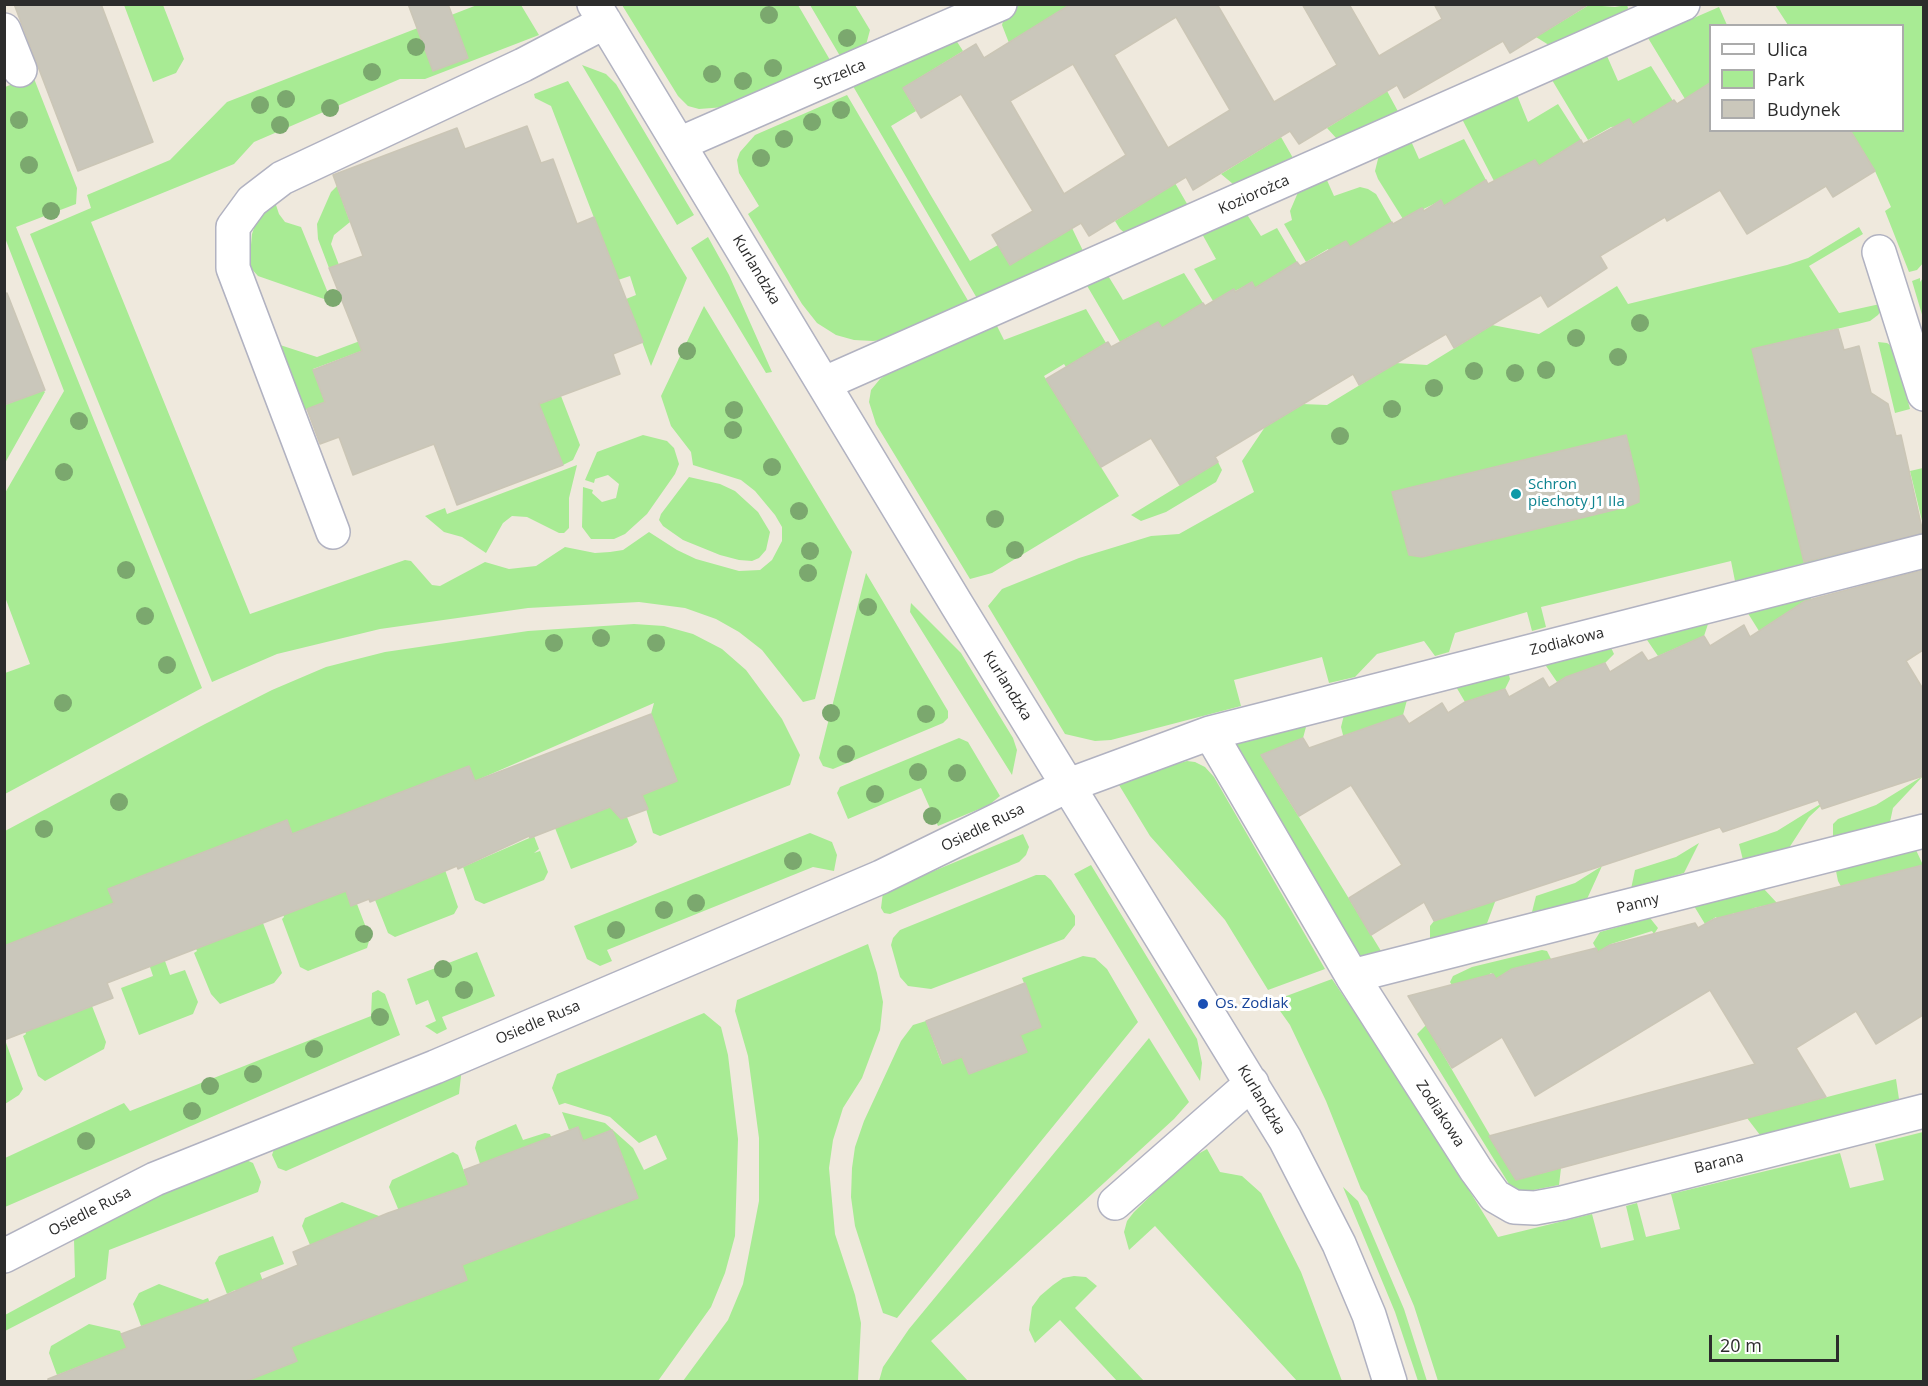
<!DOCTYPE html>
<meta charset="utf-8">
<style>
body{margin:0}
#map{position:relative;width:1928px;height:1386px;overflow:hidden;background:#efe9dd;font-family:"Open Sans",sans-serif}
canvas{display:block}
.frame{position:absolute;inset:0;border:6px solid #2c2c2c;pointer-events:none}
.legend{position:absolute;left:1709px;top:24px;width:195px;height:108px;box-sizing:border-box;background:#fff;border:2px solid #ababab;margin:0;padding:8px 10px;list-style:none;font-size:18px;color:#2c2c2c}
.legend li{display:flex;align-items:center;gap:12px;height:30px}
.legend b{width:30px;border:2px solid #ababab}
.scale{position:absolute;left:1709px;top:1335px;width:130px;height:27px;box-sizing:border-box;border:3px solid #2c2c2c;border-top:0;padding-left:8px;font-size:18px;line-height:21px;white-space:nowrap;color:#2c2c2c;-webkit-text-stroke:4px #fff;paint-order:stroke}
</style>
<div id="map">
<canvas width="1928" height="1386"></canvas>
<div class="frame"></div>
<ul class="legend">
<li><b style="height:8px;background:#fff"></b>Ulica</li>
<li><b style="height:16px;background:#a8eb94"></b>Park</li>
<li><b style="height:16px;background:#cac7bb"></b>Budynek</li>
</ul>
<div class="scale">20 m</div>
</div>
<script>
const ctx = document.querySelector('canvas').getContext('2d');
ctx.lineJoin = 'round';
function fill(path, color) {
  ctx.fillStyle = color;
  ctx.fill(path, 'evenodd');
}
function shape(rows) {
  const path = new Path2D();
  for (const r of rows) {
    path.moveTo(r[0], r[1]);
    for (let i = 2; i < r.length; i += 2) path.lineTo(r[i], r[i + 1]);
  }
  return path;
}
function stroke(path, color, width, dash) {
  ctx.strokeStyle = color;
  ctx.lineWidth = width;
  ctx.lineCap = dash ? 'butt' : 'round';
  ctx.setLineDash(dash || []);
  ctx.stroke(path);
}
function label(font, color, halo, rows, align = 'center') {
  ctx.font = font + ' "Open Sans",sans-serif';
  ctx.lineWidth = 6;
  ctx.setLineDash([]);
  ctx.textBaseline = 'middle';
  ctx.strokeStyle = halo;
  ctx.fillStyle = color;
  for (const [text, x, y, turn = 0] of rows) {
    ctx.save();
    ctx.translate(x, y);
    ctx.rotate((+turn || 0) * Math.PI / 180);
    ctx.textAlign = isNaN(turn) ? turn : align;
    if (halo) ctx.strokeText(text, 0, 0);
    ctx.fillText(text, 0, 0);
    ctx.restore();
  }
}
fill(shape([
 [1067,4,1068,7,1009,43,1002,25,1005,15,1012,8,1022,5],
 [124,5,163,5,184,59,176,73,153,82],
 [477,5,521,5,539,35,425,79,400,79,254,142,234,164,91,222,250,614,405,560,411,561,432,585,440,586,485,562,509,569,536,566,565,547,595,553,610,552,623,550,649,532,677,550,696,559,739,571,760,570,772,560,782,541,782,527,775,515,755,491,741,480,693,465,691,452,671,426,661,396,704,306,852,552,815,699,803,702,762,650,739,632,716,619,685,608,639,602,528,608,380,629,277,654,212,682,30,234,91,208,87,195,170,160,227,102],
 [622,5,798,5,830,60,725,107,699,109,688,106,678,96],
 [810,5,855,5,870,30,866,45,840,56],
 [1589,5,1615,7,1627,5,1628,8,1626,16,1552,47,1536,37],
 [1775,5,1923,5,1924,262,1917,270,1909,272,1885,211,1891,207,1875,171,1850,131,1902,130,1902,26,1788,25],
 [1719,7,1727,25,1710,26,1710,87,1707,89,1705,87,1685,99,1648,38],
 [954,37,963,51,903,88,916,111,891,126,930,194,970,261,998,245,1010,264,1072,228,1085,255,978,300,850,81],
 [1607,56,1618,81,1651,66,1673,101,1633,125,1611,127,1588,140,1552,80],
 [582,65,606,74,616,84,694,215,677,225],
 [33,76,77,188,76,204,16,227,202,688,5,794,5,673,30,664,5,597,5,493,64,391,5,238,5,87],
 [568,81,687,278,651,366,626,299,636,295,630,276,618,280,551,106,535,98,534,94],
 [1387,91,1401,117,1337,139,1327,128],
 [847,95,970,304,891,339,873,341,854,340,836,335,817,323,802,304,748,214,759,206,739,173,737,160,740,152,755,135],
 [1517,95,1528,122,1558,104,1581,140,1539,166,1535,160,1494,181,1462,119],
 [1281,137,1293,158,1233,184,1221,174],
 [1464,139,1486,180,1444,206,1440,201,1403,219,1378,179,1375,171,1379,155,1411,141,1419,159],
 [1326,178,1334,196,1360,187,1368,189,1376,194,1392,222,1350,247,1329,251,1328,249,1306,262,1284,224,1292,220,1290,211,1299,190],
 [1175,183,1190,209,1126,234,1120,229,1115,221],
 [337,186,350,222,334,235,331,244,339,265,329,268,318,239,317,224,331,192],
 [270,204,276,205,279,214,285,222,301,227,328,293,324,299,258,276,249,266,252,234,257,219],
 [1246,213,1261,236,1277,228,1297,262,1255,288,1252,283,1213,301,1194,269,1216,259,1201,232],
 [1859,227,1863,234,1809,266,1839,313,1880,304,1883,308,1878,315,1870,321,1753,349,1848,552,1735,581,1731,561,1541,607,1546,627,1532,631,1527,612,1455,633,1449,652,1435,656,1424,641,1377,654,1355,677,1329,683,1322,657,1234,680,1241,706,1111,740,1095,741,1065,734,988,606,1002,589,1079,558,1151,536,1179,534,1254,492,1242,461,1265,427,1302,404,1327,405,1396,363,1427,365,1492,325,1539,334,1617,286,1628,304,1787,265,1808,258],
 [708,237,729,275,772,372,766,373,691,248],
 [1184,273,1203,303,1162,328,1141,333,1140,331,1120,342,1086,284,1107,274,1123,300],
 [1920,278,1920,282,1923,278,1923,318,1912,281],
 [1086,309,1106,343,1066,367,1064,364,1044,376,1119,496,992,573,970,579,876,424,869,402,871,390,880,379,896,368,996,324,1004,340],
 [403,325,399,337,313,369,325,402,303,411,275,347,280,345,317,357],
 [1878,342,1887,343,1893,347,1910,409,1895,413],
 [43,390,45,392,5,463,5,405],
 [561,396,580,445,573,460,563,465,539,404],
 [643,435,667,441,674,448,679,464,675,474,647,514,625,534,614,539,591,539,582,527,583,487,593,490,592,493,602,502,616,498,619,484,608,475,595,479,594,483,585,480,597,452],
 [1218,462,1222,470,1216,482,1166,512,1141,521,1131,515],
 [577,465,569,498,569,528,564,533,559,533,527,517,512,516,503,523,486,553,462,537,444,532,425,516,445,508,447,514],
 [1923,468,1924,468,1923,525,1910,471],
 [689,477,720,484,735,491,758,512,770,532,766,550,759,558,752,561,739,560,720,555,683,540,663,526,659,520,661,514],
 [866,573,948,711,948,718,943,723,833,769,823,766,819,758],
 [1812,595,1807,610,1759,631,1744,607],
 [911,603,961,653,1013,738,1017,750,1012,775,910,612],
 [1709,621,1704,636,1658,656,1645,637],
 [634,624,664,626,693,634,722,649,746,670,782,719,800,755,790,785,660,836,653,833,642,795,677,781,651,714,654,703,475,781,469,767,292,834,287,820,109,889,114,903,5,946,5,831,205,724,272,690,326,667,385,652,528,631],
 [1608,641,1614,654,1605,663,1557,682,1544,663],
 [1506,665,1510,679,1505,689,1465,702,1455,685],
 [1407,700,1403,715,1364,729,1344,739,1341,727,1344,715],
 [1296,720,1306,727,1303,738,1261,755,1381,951,1360,956,1352,955,1235,759,1234,741],
 [959,738,968,742,1000,796,989,805,938,826,921,788,848,819,837,793,840,787],
 [1187,761,1195,762,1205,767,1214,777,1325,969,1268,990,1225,920,1150,836,1119,785,1129,777],
 [1923,776,1893,808,1890,822,1833,837,1833,824,1838,819,1876,805],
 [1827,800,1809,817,1789,848,1743,860,1739,844,1777,831],
 [621,803,621,819,627,817,637,842,632,846,571,869,555,828],
 [810,833,832,842,837,855,834,871,813,867,607,950,612,961,600,966,587,959,574,926],
 [1023,834,1029,847,1026,855,1019,862,890,914,884,913,881,908,883,892],
 [534,836,539,849,534,853,540,851,548,872,544,880,484,904,475,900,463,867],
 [1699,843,1684,873,1631,889,1635,870,1676,857],
 [1916,850,1923,865,1877,877,1843,890,1838,881,1836,871],
 [1091,865,1197,1039,1202,1063,1200,1081,1074,874],
 [1602,866,1587,899,1532,912,1536,896,1575,883],
 [445,870,458,907,454,914,395,937,388,933,375,900],
 [1036,875,1045,875,1051,880,1075,916,1075,925,1064,939,931,989,908,986,900,977,891,945,893,938,900,930],
 [351,889,351,905,357,904,370,938,367,948,308,971,300,967,282,919,284,917,278,900],
 [1764,889,1777,903,1754,908,1737,917,1734,913,1719,923,1716,917,1705,924,1694,906],
 [1498,894,1486,926,1430,939,1430,926,1434,921,1474,908],
 [1650,918,1658,928,1654,934,1652,931,1611,944,1598,952,1593,943,1600,932],
 [263,923,282,973,274,983,220,1004,211,994,194,953,197,951,190,935],
 [868,944,877,973,883,1002,880,1030,862,1078,843,1108,833,1140,829,1168,835,1234,855,1295,861,1323,858,1381,683,1381,728,1320,743,1284,759,1201,759,1138,748,1056,735,1011,737,1000],
 [1542,950,1547,951,1551,959,1512,969,1496,979,1491,973,1472,994,1461,1000,1450,982,1453,976,1472,967],
 [477,952,495,996,442,1017,447,1029,437,1034,425,1026,436,1021,428,1000,416,1005,407,979],
 [1083,956,1095,958,1107,969,1138,1022,897,1318,883,1313,855,1226,851,1197,852,1168,855,1147,864,1121,901,1041,913,1025,926,1021,942,1064,962,1057,969,1074,1027,1052,1020,1035,1041,1027,1022,978],
 [170,958,165,961,170,975,185,970,198,1002,193,1014,139,1035,121,988,153,976,148,961],
 [1332,979,1416,1104,1498,1237,1592,1214,1601,1248,1634,1240,1626,1206,1637,1203,1646,1237,1680,1229,1671,1194,1840,1153,1850,1188,1884,1180,1875,1144,1923,1132,1923,1381,1438,1381,1414,1306,1367,1196,1361,1189,1326,1101,1290,1025,1273,1001],
 [378,990,385,994,400,1035,5,1207,5,1158,124,1103,130,1111,371,1016,372,993],
 [92,1006,106,1042,104,1049,45,1081,38,1076,23,1036,26,1034,20,1017],
 [704,1013,721,1027,728,1055,738,1139,735,1236,725,1273,711,1307,658,1381,244,1382,296,1361,291,1347,467,1280,462,1265,638,1198,612,1130,578,1144,578,1127,569,1130,562,1112,605,1123,633,1148,644,1170,667,1159,656,1135,639,1143,610,1117,565,1103,559,1105,552,1088,557,1074],
 [1426,1025,1516,1180,1561,1168,1559,1185,1523,1192,1509,1184,1417,1034],
 [1149,1038,1189,1102,1174,1119,931,1341,968,1381,879,1381,883,1367,909,1329],
 [5,1040,23,1089,19,1095,5,1104],
 [462,1067,459,1094,286,1171,278,1168,272,1155,275,1146],
 [1896,1079,1899,1099,1760,1135,1747,1118],
 [516,1124,523,1140,545,1133,550,1134,556,1151,480,1164,475,1148,477,1141],
 [1207,1149,1220,1172,1242,1176,1261,1193,1301,1272,1342,1381,1297,1381,1155,1226,1129,1250,1124,1232,1127,1221,1134,1212,1187,1160],
 [453,1152,458,1155,469,1185,399,1211,389,1187,392,1180],
 [244,1159,253,1163,261,1182,258,1192,109,1250,106,1279,5,1331,5,1315,75,1277,74,1239,157,1196],
 [1343,1187,1358,1201,1404,1309,1427,1381,1418,1381,1395,1312],
 [342,1202,379,1216,385,1233,310,1245,302,1226,305,1218],
 [273,1236,284,1264,260,1273,268,1295,235,1290,227,1294,215,1263,219,1256],
 [1074,1276,1086,1277,1097,1286,1075,1308,1144,1381,1117,1381,1060,1320,1035,1343,1029,1330,1032,1307,1040,1296,1053,1285,1063,1278],
 [159,1284,203,1300,208,1298,214,1315,141,1326,133,1304,139,1293],
 [89,1324,120,1331,127,1348,57,1375,49,1353,51,1346]
]), '#a8eb94');
const building = shape([
 [14,4,101,4,153,142,78,171,14,4],
 [408,4,448,4,468,58,433,71,408,4],
 [1071,4,1217,4,1274,102,1337,65,1302,4,1349,4,1379,56,1442,19,1434,4,1589,4,1510,53,1503,41,1404,98,1397,85,1299,144,1290,131,1193,190,1186,177,1089,236,1081,223,1010,265,992,235,1033,211,961,94,921,118,903,88,976,44,984,58,1071,4],
 [1176,17,1230,110,1168,148,1114,55,1176,17],
 [1073,64,1126,155,1064,194,1010,101,1073,64],
 [1710,83,1710,130,1850,130,1875,171,1833,197,1826,186,1747,234,1720,190,1667,221,1665,217,1600,256,1607,268,1548,307,1541,295,1454,348,1446,334,1359,385,1353,374,1215,457,1218,462,1180,485,1151,438,1101,467,1046,379,1108,342,1111,347,1158,322,1162,328,1203,303,1205,306,1234,289,1235,292,1252,282,1255,288,1297,262,1300,266,1346,241,1350,247,1392,222,1393,224,1422,208,1424,211,1441,200,1444,206,1486,180,1488,184,1535,160,1539,166,1581,140,1583,144,1629,119,1633,125,1674,100,1677,104,1710,83],
 [527,126,541,163,553,159,577,224,594,217,643,342,613,354,620,374,539,404,563,465,457,505,434,444,353,475,339,437,320,444,307,409,325,402,313,370,362,351,329,268,363,256,333,175,457,128,465,149,527,126],
 [7,293,45,390,4,405,4,294,7,293],
 [1838,329,1844,350,1859,346,1871,393,1888,404,1896,436,1901,435,1923,533,1804,562,1752,349,1838,329],
 [1626,435,1639,488,1639,502,1626,507,1422,557,1409,555,1392,492,1626,435],
 [1923,570,1923,650,1906,661,1923,689,1923,776,1822,809,1818,800,1723,832,1720,827,1434,921,1424,902,1371,935,1349,898,1402,865,1351,785,1299,816,1261,755,1303,738,1309,748,1403,715,1409,724,1442,703,1448,713,1465,702,1505,689,1509,697,1543,678,1549,688,1566,677,1605,663,1610,672,1642,652,1648,661,1704,636,1710,646,1744,625,1750,637,1805,601,1923,570],
 [651,714,677,781,642,795,648,809,621,819,610,807,530,838,529,836,458,869,457,866,370,902,369,899,351,906,346,891,107,983,113,998,4,1040,4,946,114,903,108,889,287,820,292,834,469,766,475,781,651,714],
 [1923,865,1923,1015,1876,1044,1856,1011,1796,1048,1826,1097,1516,1180,1489,1136,1755,1064,1710,990,1535,1096,1502,1037,1452,1068,1408,996,1493,974,1496,979,1512,969,1596,948,1598,952,1610,945,1695,923,1698,928,1714,919,1923,865],
 [1025,983,1041,1027,1020,1035,1027,1052,969,1074,962,1057,943,1064,926,1021,1025,983],
 [578,1127,583,1141,612,1130,638,1198,462,1265,467,1280,291,1347,297,1361,244,1382,48,1382,48,1379,127,1348,121,1334,209,1302,298,1265,293,1252,388,1213,469,1185,464,1170,578,1127]
]);
fill(building, '#cac7bb');
stroke(building, '#cbc6b6', 1.5);
const minor = shape([
 [594,4,957,605,1285,1139,1339,1244,1369,1315,1390,1382],
 [4,30,20,70],
 [679,144,1000,4],
 [1879,252,1924,394],
 [825,383,1683,4],
 [333,532,233,268,233,227,252,201,282,178,523,65,605,22],
 [1210,733,1352,976,1476,1170,1495,1196,1514,1207,1535,1208,1562,1203,1924,1111],
 [1352,976,1924,831],
 [1115,1203,1252,1083],
 [4,1256,155,1179,435,1067,881,877,1069,785,1210,733,1924,551]
]);
stroke(minor, '#b1b2c1', 36);
stroke(minor, '#fff', 33);
ctx.fillStyle = '#7ba86e';
for (const [x, y] of [
 [769,15],
 [847,38],
 [416,47],
 [773,68],
 [372,72],
 [712,74],
 [743,81],
 [286,99],
 [260,105],
 [330,108],
 [841,110],
 [19,120],
 [812,122],
 [280,125],
 [784,139],
 [761,158],
 [29,165],
 [51,211],
 [333,298],
 [1640,323],
 [1576,338],
 [687,351],
 [1618,357],
 [1546,370],
 [1474,371],
 [1515,373],
 [1434,388],
 [1392,409],
 [734,410],
 [79,421],
 [733,430],
 [1340,436],
 [772,467],
 [64,472],
 [799,511],
 [995,519],
 [1015,550],
 [810,551],
 [126,570],
 [808,573],
 [868,607],
 [145,616],
 [601,638],
 [554,643],
 [656,643],
 [167,665],
 [63,703],
 [831,713],
 [926,714],
 [846,754],
 [918,772],
 [957,773],
 [875,794],
 [119,802],
 [932,816],
 [44,829],
 [793,861],
 [696,903],
 [664,910],
 [616,930],
 [364,934],
 [443,969],
 [464,990],
 [380,1017],
 [314,1049],
 [253,1074],
 [210,1086],
 [192,1111],
 [86,1141]
]) {
  ctx.beginPath();
  ctx.arc(x, y, 9, 0, 2 * Math.PI);
  ctx.fill();
}
for (const [x, y, r, color] of [
 [1516,494,6,"#0f9aa8"],
 [1203,1004,6,"#1a4fb4"]
]) {
  const dot = new Path2D();
  dot.arc(x, y, r, 0, 2 * Math.PI);
  ctx.fillStyle = color;
  ctx.fill(dot);
  stroke(dot, '#fff', 2);
}
label('15px', '#2c2c2c', '#fff', [
 ["Strzelca",840,75,-23],
 ["Koziorożca",1254,195,-24],
 ["Kurlandzka",756,270,59],
 ["Zodiakowa",1567,642,-14],
 ["Kurlandzka",1007,686,58],
 ["Osiedle Rusa",983,828,-26],
 ["Panny",1638,904,-14],
 ["Osiedle Rusa",538,1023,-23],
 ["Kurlandzka",1261,1100,59],
 ["Zodiakowa",1440,1114,57],
 ["Barana",1719,1163,-14],
 ["Osiedle Rusa",90,1212,-27]
]);
label('15px', '#0d838f', '#fff', [
 ["Schron",1528,485],
 ["piechoty J1 IIa",1528,502]
], 'left');
label('15px', '#164399', '#fff', [
 ["Os. Zodiak",1215,1004]
], 'left');
</script>
